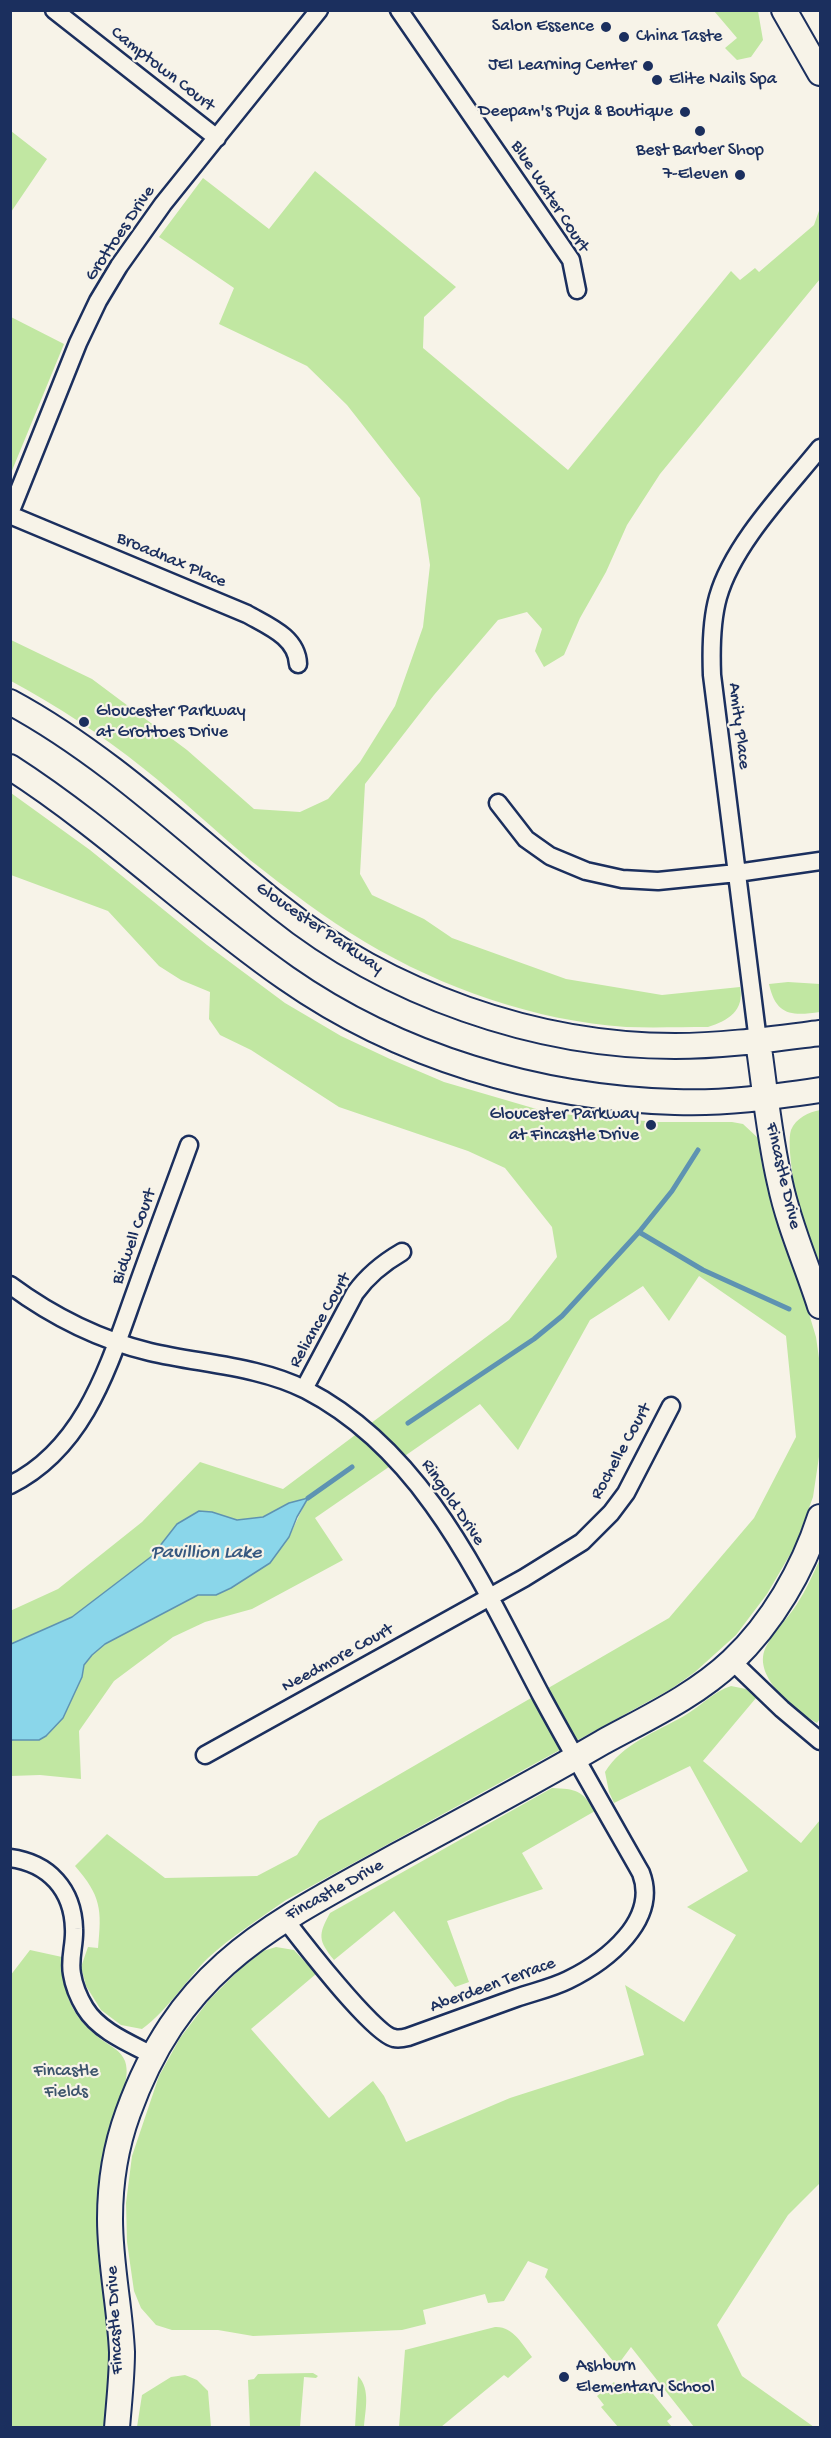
<!DOCTYPE html>
<style>
body{margin:0}
#map{position:relative;width:831px;height:2438px;overflow:hidden;background:#f7f3e8;font-family:"Gochi Hand",sans-serif}
canvas{display:block}
.frame{position:absolute;inset:0;border:12px solid #1b2f5e;pointer-events:none}
</style>
<div id="map">
<canvas width="831" height="2438"></canvas>
<div class="frame"></div>
</div>
<script>
const g = document.querySelector('canvas').getContext('2d');
g.lineJoin = 'round';
function fillPath(path, color) { g.fillStyle = color; g.fill(path, 'evenodd'); }
function stroke(path, color, width, dash) { g.strokeStyle = color; g.lineWidth = width; g.lineCap = dash ? 'butt' : 'round'; g.setLineDash(dash || []); g.stroke(path); }
function write(font, color, halo, rows, align = 'center') {
  g.font = font + ' "Gochi Hand",sans-serif'; g.lineWidth = 4.5; g.setLineDash([]); g.textBaseline = 'middle'; g.strokeStyle = halo; g.fillStyle = color; for (const [text, x, y, turn = 0] of rows) {
    g.save(); g.translate(x, y); g.rotate((+turn || 0) * Math.PI / 180); g.textAlign = isNaN(turn) ? turn : align; if (halo) g.strokeText(text, 0, 0); g.fillText(text, 0, 0); g.restore();
  }
}
fillPath(new Path2D(`
 M714,11H758L763,40L751,57L737,60L725,48L737,38Z
 M11,131L47,159L11,212Z
 M315,171L456,287L424,317L423,348L568,470L731,271L740,280L755,268L759,272L814,225L820,208V279L660,474L627,525L606,572L580,618L564,655L544,667L535,651L542,629L527,612L498,620L434,695L365,784L360,874L372,895L424,919L452,938L566,979L662,995L740,987C745,1010 728,1021 708,1027C681,1027 653,1028 626,1027C536,1021 442,988 365,942C325,918 287,889 250,860C214,830 180,797 143,768C102,735 57,706 11,681V640L92,679L187,750L254,809L300,812L328,799L360,762L395,706L423,627L430,565L420,498L347,405L307,366L219,324L234,288L159,237L203,178L269,229Z
 M11,317L64,344L11,473Z
 M11,793L90,850L207,945L285,1003L341,1036L390,1059L444,1082L550,1113L658,1122H732L743,1124L758,1138L762,1165L783,1243L801,1287L816,1337L820,1365V1450L813,1497L795,1546L767,1594L736,1635L695,1672L671,1689L286,1900C259,1919 232,1936 208,1958C185,1981 169,2009 142,2029L121,2025L101,2010L86,1986L81,1967L88,1947L98,1948C102,1909 101,1896 75,1866L107,1834L165,1878L257,1876L297,1855L319,1821L669,1618L754,1518L796,1437L786,1336L699,1276L669,1321L643,1286L590,1320L518,1450L480,1404L315,1518L343,1560L252,1609L205,1622L173,1637L114,1681L79,1731L81,1779L40,1775L11,1776V1740H39L46,1736L63,1717L82,1677L84,1665L92,1655L105,1644L198,1595H216L249,1576L289,1537L307,1499L289,1503L263,1517L236,1520L212,1512L177,1524L152,1556L72,1617L11,1644L10,1611L58,1589L142,1522L200,1462L283,1489L509,1320L557,1257L552,1227L505,1168L468,1151L339,1107L251,1050L220,1035L209,1019L210,992L181,980L159,966L108,911L11,875Z
 M788,982L820,984V1012C792,1016 776,1016 769,984Z
 M820,1110V1264C814,1248 806,1233 801,1216C796,1199 786,1145 791,1130C796,1118 809,1112 820,1110Z
 M820,1559V1719L817,1723C795,1710 749,1675 767,1645C775,1630 788,1618 797,1604C806,1590 813,1574 820,1559Z
 M731,1686L746,1689L756,1698L703,1761L801,1843L820,1820V2183L788,2215L717,2325L742,2376L814,2427H694L631,2347L617,2366L545,2277L548,2269L528,2261L504,2301L488,2303L485,2294L423,2310L426,2324L402,2330L253,2336L218,2330H172L156,2325L141,2308L134,2291L127,2242L126,2203L132,2156L159,2076L180,2038L209,2000L240,1969L263,1951L276,1947L294,1950L316,1974L251,2029L329,2118L373,2081L384,2096L406,2142L510,2098L644,2055L625,1985L684,2022L736,1935L687,1907L748,1871L690,1766L614,1803L609,1792L605,1772C622,1744 656,1732 684,1716C701,1706 713,1692 731,1686Z
 M552,1788C576,1789 582,1790 595,1811L522,1853L543,1889L447,1921L469,1982L455,1987L394,1911L334,1960C318,1940 318,1935 330,1913Z
 M30,1950L62,1957C64,1995 70,2016 102,2040C111,2046 121,2051 125,2061C132,2081 115,2108 110,2127C104,2147 101,2170 100,2191C95,2270 121,2349 107,2427H11L10,1976Z
 M495,2327C513,2326 522,2344 532,2357L508,2378L504,2375L441,2427H399L405,2350Z
 M313,2373L318,2376L316,2378L304,2377L300,2427H250L248,2380L254,2379L258,2374Z
 M185,2375L197,2380L208,2391L211,2427H137L142,2395L171,2377Z
 M358,2376C371,2389 365,2411 364,2427H355Z
 M614,2382L621,2392L634,2382L644,2393L649,2389L672,2417L667,2421L672,2427H618L601,2407L604,2405L597,2396Z`), '#c1e7a2');
const water = new Path2D(`
 M308,1498L297,1517L289,1537L270,1563L231,1588L216,1595H198L105,1644L92,1655L84,1665L82,1677L63,1718L46,1736L39,1740H11V1644L72,1617L152,1556L177,1524L199,1511L212,1512L237,1520L263,1517L289,1503Z`);
fillPath(water, '#8ad6ea');
stroke(water, '#5e93b2', 1.5);
stroke(new Path2D(`
 M639,1232L703,1270L789,1309
 M408,1423L534,1339L562,1316L639,1232L672,1191L698,1150
 M308,1498L352,1467`), '#5e93b2', 5);
const street = new Path2D(`
 M54,10L217,138
 M399,10L571,260L577,290
 M10,513L78,343L98,301L119,266L163,204L319,10
 M10,515L247,614C268,626 297,637 298,664
 M498,803L526,839L550,856L586,871L622,879L658,881L737,873L820,861
 M758,1041L712,675C711,649 711,622 718,597C733,544 786,490 820,448
 M10,1285C52,1316 100,1340 150,1352C201,1364 259,1366 306,1390C426,1452 482,1584 542,1697C574,1756 608,1815 641,1873C659,1920 607,1961 568,1980C552,1988 533,1992 516,1998C480,2011 444,2024 408,2037C404,2038 398,2039 394,2038C374,2035 300,1939 284,1918
 M304,1389L355,1293C368,1275 383,1263 402,1252
 M10,1485C87,1447 110,1361 137,1287C154,1239 172,1192 189,1145
 M732,1661L782,1709L820,1741
 M205,1755L524,1578L582,1542L611,1513L626,1493L671,1406
 M10,1858C49,1863 73,1890 74,1929C75,1944 69,1959 72,1974C74,1987 79,1998 85,2008C99,2031 129,2043 152,2055`);
const secondary = new Path2D(`
 M784,10L820,73
 M10,702C110,756 192,837 280,907C388,994 536,1046 675,1046C723,1046 772,1039 820,1033
 M10,767C108,830 191,912 286,978C399,1057 538,1098 675,1102C724,1104 773,1097 820,1090
 M758,1041C765,1089 769,1136 780,1183C789,1226 807,1265 820,1306
 M117,2428C119,2402 122,2377 122,2352C120,2307 110,2264 110,2219C110,2185 116,2146 128,2113C181,1966 270,1926 398,1855C467,1818 536,1781 603,1742C647,1718 695,1696 732,1661C772,1623 803,1570 820,1517`);
stroke(street, '#1b2f5e', 21);
stroke(secondary, '#1b2f5e', 28);
stroke(street, '#f7f3e8', 16);
stroke(secondary, '#f7f3e8', 24);
for (const [x, y, r, color] of [
 [606,27,6,"#1b2f5e"],
 [624,37,6,"#1b2f5e"],
 [648,66,6,"#1b2f5e"],
 [657,80,6,"#1b2f5e"],
 [685,112,6,"#1b2f5e"],
 [700,131,6,"#1b2f5e"],
 [740,175,6,"#1b2f5e"],
 [84,722,6,"#1b2f5e"],
 [651,1125,6,"#1b2f5e"],
 [564,2377,6,"#1b2f5e"]
]) { const dot = new Path2D(); dot.arc(x, y, r, 0, 2 * Math.PI); g.fillStyle = color; g.fill(dot); stroke(dot, '#f7f3e8', 2); }
write('18px', '#1b2f5e', '#f7f3e8', [
 ["Salon Essence",594,27],
 ["China Taste",636,37,"left"],
 ["JEI Learning Center",636,66],
 ["Elite Nails Spa",669,80,"left"],
 ["Deepam's Puja & Boutique",673,112],
 ["Best Barber Shop",700,151,"center"],
 ["7-Eleven",728,175],
 ["Gloucester Parkway",96,712,"left"],
 ["at Grottoes Drive",96,733,"left"],
 ["Gloucester Parkway",639,1115],
 ["at Fincastle Drive",639,1136],
 ["Ashburn",576,2367,"left"],
 ["Elementary School",576,2388,"left"]
], 'right');
write('18px', '#1b2f5e', '#f7f3e8', [
 ["Camptown Court",162,70,38],
 ["Blue Water Court",549,197,57],
 ["Grottoes Drive",121,234,-56],
 ["Broadnax Place",171,561,23],
 ["Amity Place",738,726,83],
 ["Gloucester Parkway",319,929,34],
 ["Fincastle Drive",782,1176,77],
 ["Bidwell Court",135,1237,-70],
 ["Reliance Court",321,1321,-60],
 ["Rochelle Court",622,1452,-61],
 ["Ringold Drive",452,1503,56],
 ["Needmore Court",338,1659,-29],
 ["Fincastle Drive",335,1891,-29],
 ["Aberdeen Terrace",493,1986,-20],
 ["Fincastle Drive",116,2320,-93]
]);
write('18px', '#3c546c', '#f7f3e8', [
 ["Fincastle",66,2072],
 ["Fields",66,2093]
]);
write('italic 20px', '#375981', '#f7f3e8', [
 ["Pavillion Lake",206,1554]
]);
</script>
